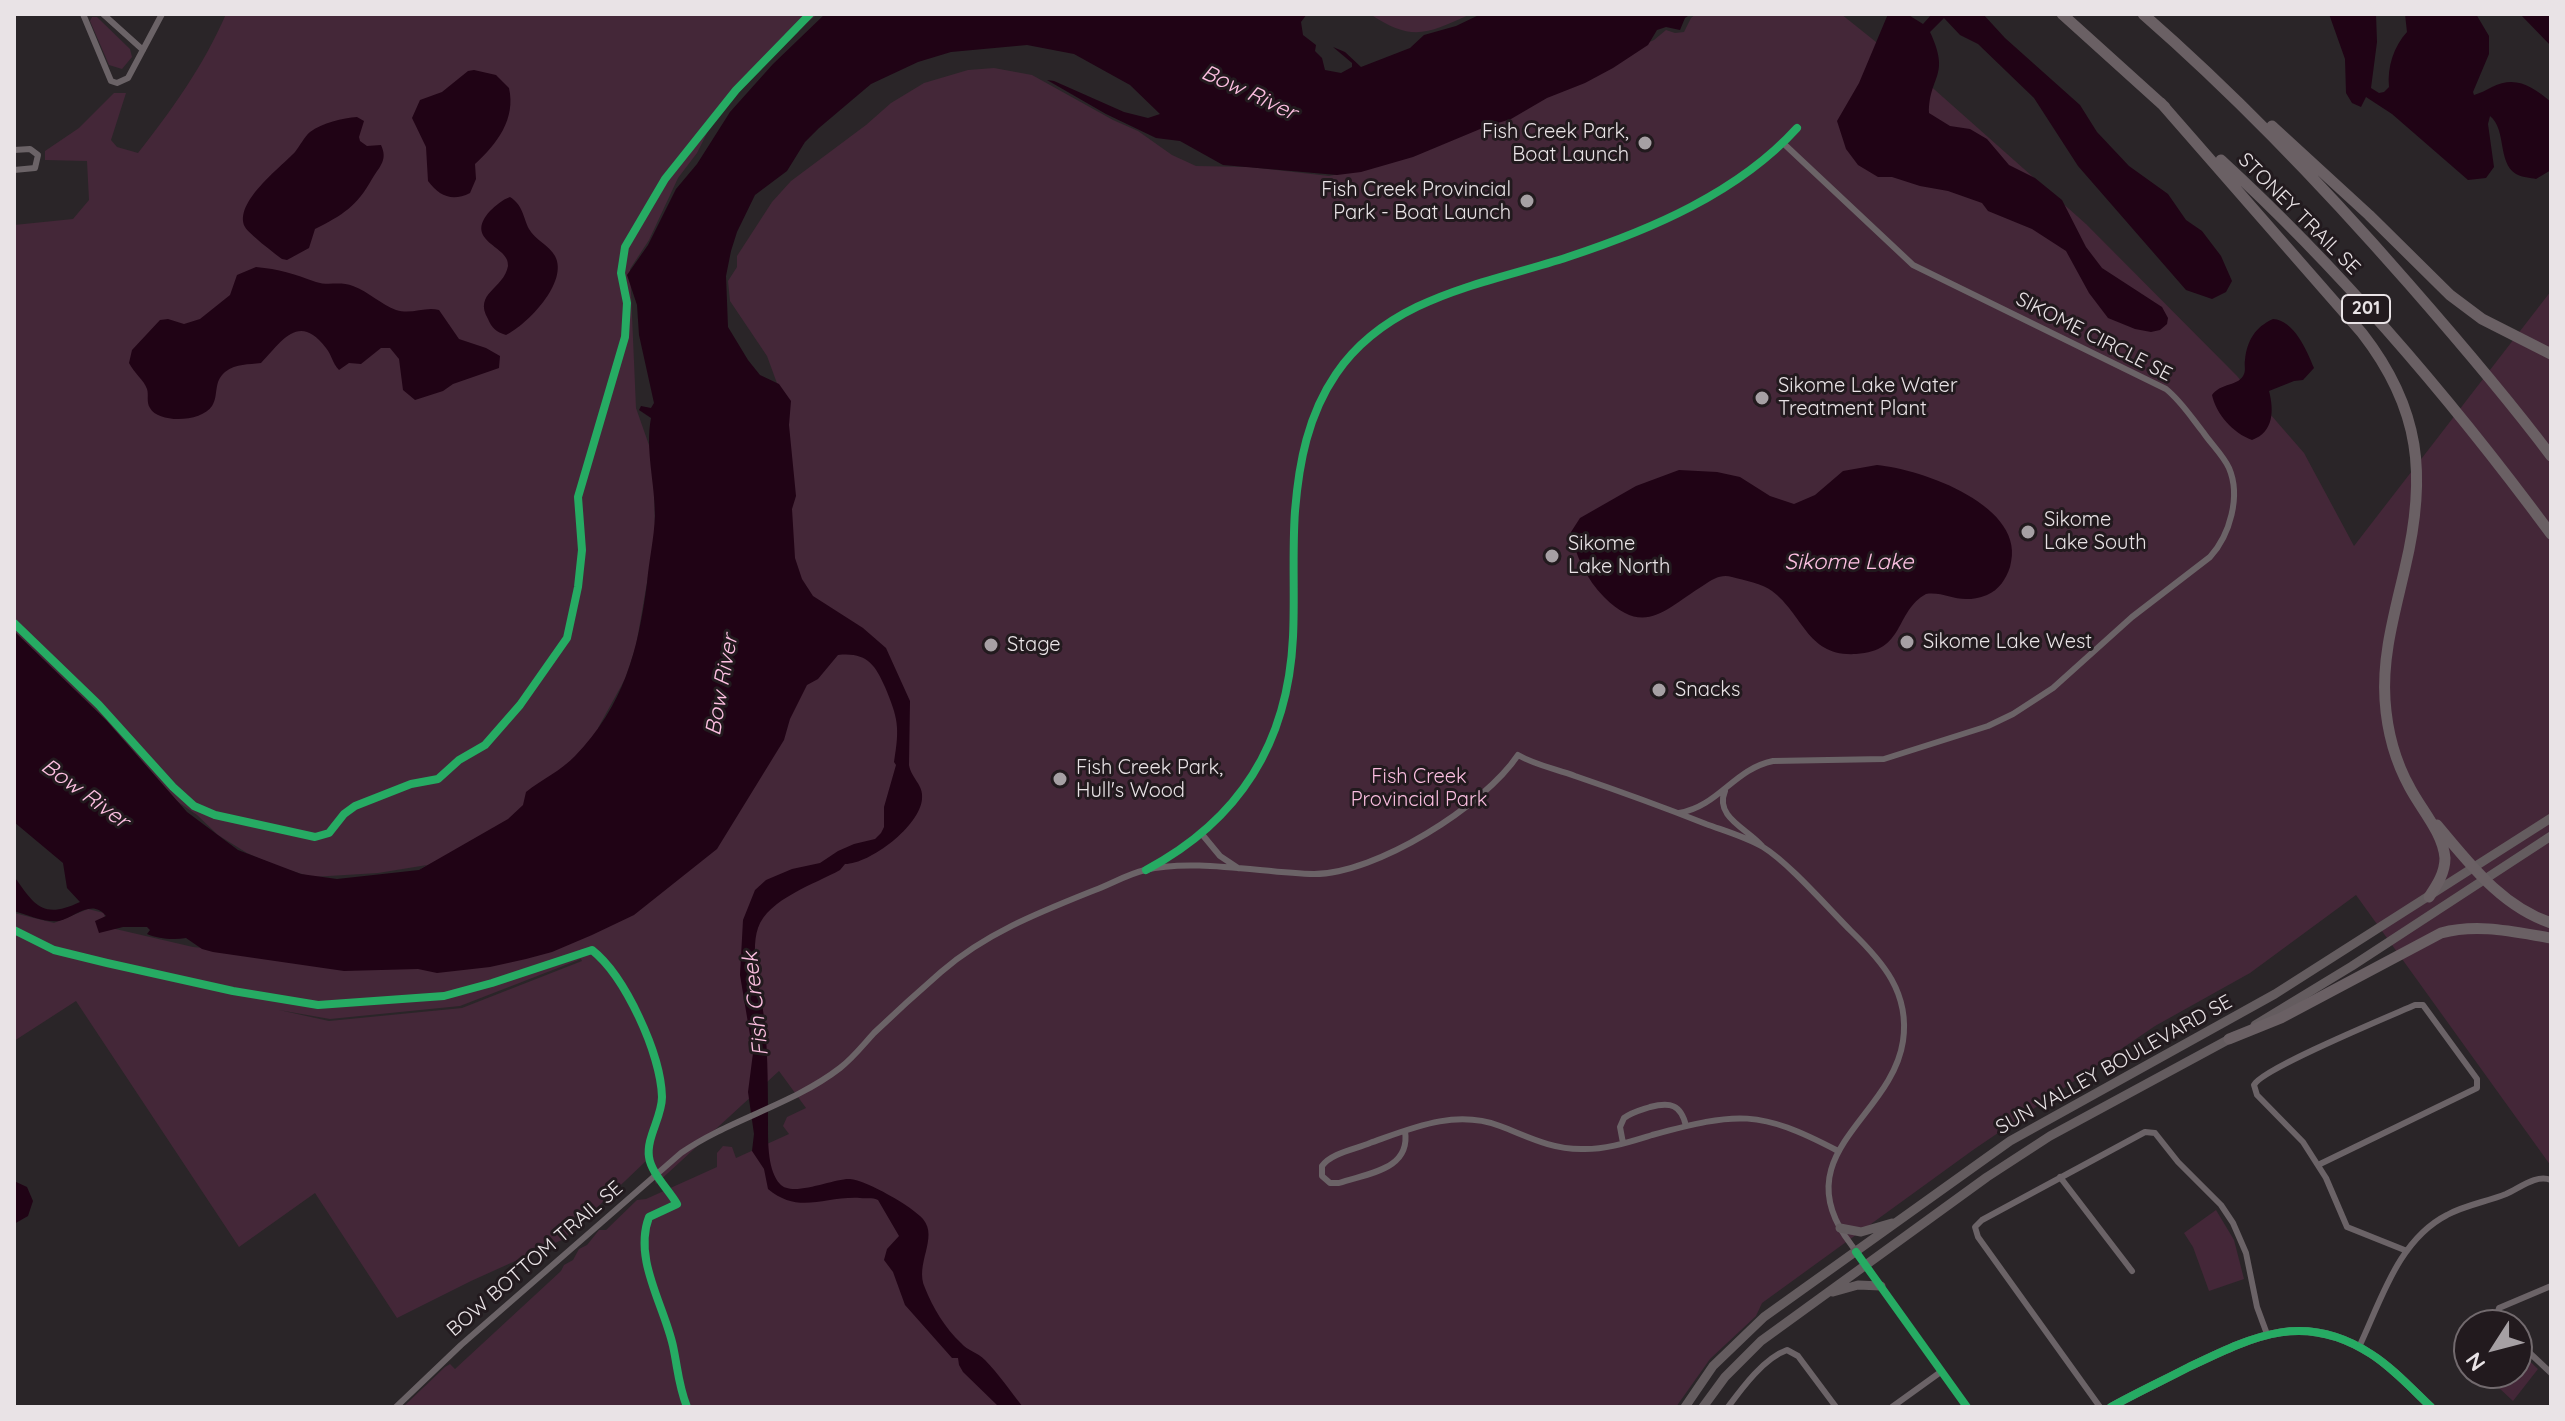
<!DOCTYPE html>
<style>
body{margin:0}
#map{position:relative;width:2565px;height:1421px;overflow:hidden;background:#2a2528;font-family:Quicksand,sans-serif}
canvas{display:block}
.frame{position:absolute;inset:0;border:16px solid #e9e3e6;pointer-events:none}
.north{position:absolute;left:2453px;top:1309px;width:80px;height:80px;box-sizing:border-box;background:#221a1e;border:2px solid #726a6e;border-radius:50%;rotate:234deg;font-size:22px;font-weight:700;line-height:32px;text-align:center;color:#e9e3e6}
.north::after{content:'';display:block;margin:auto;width:28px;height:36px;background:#a6a0a4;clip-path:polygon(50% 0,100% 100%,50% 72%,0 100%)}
</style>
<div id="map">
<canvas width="2565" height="1421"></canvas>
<div class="frame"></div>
<div class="north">N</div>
</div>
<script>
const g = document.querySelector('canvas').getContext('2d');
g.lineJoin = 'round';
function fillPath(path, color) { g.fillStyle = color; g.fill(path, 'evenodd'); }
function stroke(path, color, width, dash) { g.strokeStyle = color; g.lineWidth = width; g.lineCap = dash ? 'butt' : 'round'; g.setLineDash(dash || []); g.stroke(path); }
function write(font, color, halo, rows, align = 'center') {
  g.font = font + ' Quicksand,sans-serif'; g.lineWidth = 6; g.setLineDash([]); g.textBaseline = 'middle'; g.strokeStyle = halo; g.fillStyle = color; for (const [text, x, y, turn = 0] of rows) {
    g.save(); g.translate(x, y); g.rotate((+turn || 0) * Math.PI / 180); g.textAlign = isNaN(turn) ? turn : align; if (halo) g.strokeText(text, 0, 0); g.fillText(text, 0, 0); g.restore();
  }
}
fillPath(new Path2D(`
 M226,14H818L801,27L752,75L709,129L697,153L678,178L649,240L630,269L636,408L650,448L654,482L655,536L636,646L625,679L598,728L649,749L419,870L427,865L378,873L312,877L279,867L247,853L218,835L197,815L168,795L14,640V225L73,219L89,200L87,161L45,160V151L79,128L114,93H126L111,140L117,147L138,153C172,110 204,65 226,14Z
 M1370,14H1471C1428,33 1413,43 1370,14Z
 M1696,14H1841L1926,82L2086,224L2237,376L2304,453L2354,546L2551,291V1166L2356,895L2250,973L2155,1026L1973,1150L1762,1303L1756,1316L1710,1359L1676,1407H403L445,1367L450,1364L455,1369L561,1271L564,1265L573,1260L579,1249L587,1245L599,1230H606L637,1200L646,1199L717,1167V1153L723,1146L732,1147L736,1158L789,1134L783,1126L787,1117L806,1108L779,1071L656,1184L646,1161L564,1239L471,1281L397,1318L315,1193L239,1247L76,1001L14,1041V913L54,923L88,909L104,913L107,927L193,947L259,954L493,945L782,397L767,356L730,301L728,281L737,267V256L772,202L791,181L866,125L891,103L924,83L968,70L994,68L1032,75L1113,120L1138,131L1172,155L1196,166L1250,167L1329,176L1374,167L1654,40L1666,30L1675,33L1684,32L1691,18ZM581,959L582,961L462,1008L329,1021L279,1010L330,1019L460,1006Z
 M92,17H97L130,49L132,57L122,69L109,65L90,21Z
 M2216,1210L2234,1240L2244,1279L2209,1291L2193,1247L2184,1233Z
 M2517,1349L2538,1369L2513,1401L2483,1373H2517Z`), '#442738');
fillPath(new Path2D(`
 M825,14H1307L1301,22L1303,35L1316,45L1315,51L1322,58L1325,70L1341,73L1352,67V63L1333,47L1345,52L1361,67L1410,48L1424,35L1456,26L1481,14H1691L1685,18L1680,30L1666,27L1657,30L1648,45L1613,68L1585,83L1547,98L1511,119L1485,127L1413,157L1361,172L1337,175L1223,165L1180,141L1156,138L1106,114L1047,80L1054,81L1124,112L1148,118L1160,114L1130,85L1074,54L1027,45L951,52L918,62L871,84L819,128L805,142L787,171L755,195L737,232L731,251L726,276L728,327L748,360L760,375L779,384L791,401L789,425L796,496L792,509L795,558L802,579L813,596L863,628L886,648L910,701L909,765C911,778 924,785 922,799C920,826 870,864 845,864L840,870C815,884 768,899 758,928C749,954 762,997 765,1024C768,1059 768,1092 768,1127C768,1144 768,1171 780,1184C792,1198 834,1178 850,1179C866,1180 913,1207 923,1219C939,1238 914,1264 925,1288C933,1308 945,1328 961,1343C968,1351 977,1352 985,1360C998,1373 1011,1392 1023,1407H999L963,1372L959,1365L958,1358H952L905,1305L893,1272L884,1260L887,1249L899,1236L878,1200C871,1197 868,1199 860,1198C824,1196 799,1215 768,1189L764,1169L752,1151L754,1134L748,1092L753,1053L740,975L743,920L755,890L766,880L792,869L820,863L838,851L854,844L875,839L881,833L884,827V807L896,765L894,762C900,727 898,718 885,687C875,664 866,652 838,655L818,679L807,685L790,719L784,740L717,849L634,915L592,935L552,952L526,959L490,967L437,973L418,969L344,971L213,952L202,949L186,938C174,940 158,939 147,934L150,930L147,927H123L99,933L95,921L106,916C92,898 75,917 59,921C46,923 27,915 14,911V876C35,907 44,919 80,902L67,888L63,863L14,822V631L106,720L187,812L238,850L301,874L337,879L419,870L508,819L523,805L526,792C541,780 562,770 575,756C624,705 638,651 647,583C649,560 654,539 655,516C655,483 645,450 651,418L639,410L641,406L651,408L654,403L639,335L637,305L627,275L648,245L676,189L697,164L730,112L773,64Z
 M1888,14H1907L1923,24L1932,14H1983L2005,38L2080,105L2097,132L2129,166L2168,194L2186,220L2202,231L2221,256L2232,281L2226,292L2212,299L2186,290L2078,166L2034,98L1978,44L1960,35L1944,18L1930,32C1951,77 1929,75 1929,113L1950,126L1970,129L1987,139L2009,165L2035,178L2062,200L2086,247L2102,268L2162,307L2168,318L2167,324L2160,330L2151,332L2135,329L2108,318L2089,293L2066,251L2032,229L1988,211L1982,203L1948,191L1920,186L1892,177H1878L1858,165L1846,149L1837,121L1859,83Z
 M2329,14H2376L2377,42L2371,88L2379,93L2384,92L2389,87C2387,67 2394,46 2407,32L2405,14H2476L2489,36V54L2473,92L2474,95C2481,93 2486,90 2492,87C2516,75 2533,87 2551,102V170L2536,179C2531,178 2521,177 2516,174C2497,162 2507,130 2490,116L2488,124L2494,167L2486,178L2468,180L2392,114L2366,97L2361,107L2352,103L2346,93L2345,59Z
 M2520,14H2551V46Z
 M474,70L496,75L509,88C516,119 497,144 475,164L476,179L470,193C452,202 439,196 428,181L426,147L412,118L420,100L442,92L468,71Z
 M357,117L364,121L359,137L360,141L367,146L381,145C388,160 380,166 372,179C357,206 343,215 315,229L309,248L287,260L282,259C274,253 249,234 245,227C233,203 281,167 295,152C300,146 304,137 310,132C322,123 343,118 357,117Z
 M510,197C523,205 523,217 529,229C535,240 549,245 555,256C569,282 527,325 506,335C496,332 492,328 488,319C473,293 504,289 508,266C511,246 462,242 490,211C496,205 502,200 510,197Z
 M256,267C279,269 294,274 316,282C327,286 341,281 353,286C369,292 382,305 396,310C412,315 425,306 439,310L459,339L486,348L500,356L499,368L453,384L443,391L415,400L403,390L399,359L390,348H381L361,364L349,363L339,370C332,363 332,355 326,348C299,312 282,341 261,363C248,365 237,363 225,372C213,382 219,395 212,406C202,422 159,424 150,408C146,402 149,395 147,389C144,380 134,373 129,363L132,350L160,320L168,319L184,324L200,319L230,295L237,275Z
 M2273,319C2294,320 2307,351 2314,368L2303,380L2294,381L2269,391C2274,410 2274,432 2252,440C2233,433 2216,414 2212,395C2220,383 2240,386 2244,374C2246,370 2244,365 2245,360C2247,341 2255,327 2273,319Z
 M1877,465C1921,469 2029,506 2010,567C2006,579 1999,590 1987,595C1958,606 1947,591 1926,594C1894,612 1906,651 1856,654C1807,657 1804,615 1772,591C1763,584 1744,580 1732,577C1721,574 1713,579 1704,585C1665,609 1645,638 1604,597C1587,580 1575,555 1571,532L1580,518L1636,486L1679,470L1717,472L1740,477L1770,496L1794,504L1815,495L1843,471Z
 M14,1181L27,1187L33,1201L28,1216L14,1224Z`), '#200315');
stroke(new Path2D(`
 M83,14L111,81L117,83L128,78L162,14
 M103,14L143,50
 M14,150L30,149L38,155L35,168L14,170
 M1725,791C1714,817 1748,829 1762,846
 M1679,813C1719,806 1734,769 1773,761L1884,759L1988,726L2013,714L2053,688L2132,617L2210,557C2230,535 2241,496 2229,468C2223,455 2211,444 2203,432C2191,417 2181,401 2166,389L1913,265L1783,143
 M1201,833L1220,856L1238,868
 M1405,1131C1411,1170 1368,1173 1339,1183H1330L1322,1176V1166C1331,1153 1356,1149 1370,1143C1412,1128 1455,1109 1500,1126C1527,1136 1550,1149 1581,1149C1605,1150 1629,1142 1652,1135C1738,1112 1758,1109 1838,1151
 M1623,1143L1620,1127L1624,1118C1632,1112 1641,1110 1650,1107C1670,1102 1681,1104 1686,1126
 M2318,1165L2477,1088V1079L2423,1005H2415C2390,1016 2261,1069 2254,1085L2257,1095L2303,1142L2326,1178L2347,1227L2407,1251
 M2060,1177L2132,1271
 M2500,1325L2496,1318L2499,1308L2551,1286
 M2517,1341L2551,1373
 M2359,1347C2381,1301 2398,1240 2447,1215C2465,1205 2486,1202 2506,1194C2520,1188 2536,1174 2551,1180
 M396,1407L461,1345L681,1153C730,1119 792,1105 840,1068C853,1058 863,1045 874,1033C896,1012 918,992 941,972C986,933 1040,912 1095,890C1111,884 1128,874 1145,870C1192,858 1264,873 1314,874C1376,874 1484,806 1518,755C1535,765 1556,769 1575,776C1619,791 1663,807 1706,824C1725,831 1746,837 1763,847C1789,863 1828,908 1851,931C1883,962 1910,993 1903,1041C1892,1116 1789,1152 1845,1236L1967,1407
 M1728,1407C1742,1388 1764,1358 1787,1350L1798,1356L1836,1407
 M1892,1407L1942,1371
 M2100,1407L1978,1237L1975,1227L1982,1220L2145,1132L2155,1133L2178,1162L2221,1205L2233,1223L2246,1253L2257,1307L2267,1334`), '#6b6367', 6);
stroke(new Path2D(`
 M2111,1407C2136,1393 2162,1381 2187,1368C2252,1337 2303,1310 2371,1354C2393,1368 2412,1389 2431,1407`), '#6b6367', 8);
stroke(new Path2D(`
 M2255,1025L2352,966L2551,836
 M1840,1228L1861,1232L1892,1223
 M1833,1292L1858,1285L1881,1286
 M1685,1407L1713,1366L1764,1317L2010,1141L2275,994L2551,818
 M1703,1407L1725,1377L1761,1341L1987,1177L2050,1136L2235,1036`), '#645c5f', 9);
stroke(new Path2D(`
 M2062,14L2165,107
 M2143,14C2238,97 2325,188 2408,283C2457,339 2506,396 2551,456
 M2161,103L2362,333C2421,409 2427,476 2405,568C2395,612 2382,655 2385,700C2387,731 2395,761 2410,788C2421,809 2443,833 2445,858C2445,873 2437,885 2429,897
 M2272,126L2369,215L2450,295L2482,319L2551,354
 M2221,160C2343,272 2452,400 2551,534
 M2437,825C2470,864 2501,906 2551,923
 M2229,1039L2281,1018L2441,933C2478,923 2514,932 2551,938`), '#6a6064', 11);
stroke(new Path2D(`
 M14,623L99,705L173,787L194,806L215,815L315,837L329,833L344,814L355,806L411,784L438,779L459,760L485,745L520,705L567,638L578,587L582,550L578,497L625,337L627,303L621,273L625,247L665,179L736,90L810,14
 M1146,870C1240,820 1288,743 1293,637C1295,595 1292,553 1295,511C1299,462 1308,415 1336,374C1389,296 1486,284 1568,257C1650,230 1738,193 1797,128
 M14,930L54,950L107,963L233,991L318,1005L444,996L492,983L592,950C625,976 661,1054 662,1097C662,1117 646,1138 649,1157C651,1173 669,1190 677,1204L649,1217C633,1259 664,1305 673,1346C678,1369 678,1384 687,1407
 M1856,1252L1967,1407
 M2111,1407C2136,1393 2162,1381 2187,1368C2252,1337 2303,1310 2371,1354C2393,1368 2412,1389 2431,1407`), '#26ab63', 8);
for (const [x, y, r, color] of [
 [1645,143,8,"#a6a0a4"],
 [1527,201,8,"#a6a0a4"],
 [1762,398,8,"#a6a0a4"],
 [2028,532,8,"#a6a0a4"],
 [1552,556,8,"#a6a0a4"],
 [1907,642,8,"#a6a0a4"],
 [991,645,8,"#a6a0a4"],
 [1659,690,8,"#a6a0a4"],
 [1060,779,8,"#a6a0a4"]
]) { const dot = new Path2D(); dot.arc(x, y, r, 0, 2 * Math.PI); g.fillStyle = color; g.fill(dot); stroke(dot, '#221a1e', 3); }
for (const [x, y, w] of [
 [2366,309,48]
]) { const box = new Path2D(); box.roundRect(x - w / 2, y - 14, w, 28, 6); g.fillStyle = '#221a1e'; g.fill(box); stroke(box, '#e9e3e6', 2); }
write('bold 18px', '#e9e3e6', null, [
 ["201",2366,309]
]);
write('20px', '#e9e3e6', '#221a1e', [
 ["Fish Creek Park,",1629,132,"right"],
 ["Boat Launch",1629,155,"right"],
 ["Fish Creek Provincial",1511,190,"right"],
 ["Park - Boat Launch",1511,213,"right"],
 ["Sikome Lake Water",1778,386],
 ["Treatment Plant",1778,409],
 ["Sikome",2044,520],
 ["Lake South",2044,543],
 ["Sikome",1568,544],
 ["Lake North",1568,567],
 ["Sikome Lake West",1923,642],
 ["Stage",1007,645],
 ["Snacks",1675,690],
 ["Fish Creek Park,",1076,768],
 ["Hull's Wood",1076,791]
], 'left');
write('20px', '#e9e3e6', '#221a1e', [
 ["STONEY TRAIL SE",2299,214,45],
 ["SIKOME CIRCLE SE",2094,337,27],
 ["SUN VALLEY BOULEVARD SE",2114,1065,-29],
 ["BOW BOTTOM TRAIL SE",535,1259,-41]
]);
write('20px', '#fbbee0', '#221a1e', [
 ["Fish Creek",1419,777],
 ["Provincial Park",1419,800]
]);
write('italic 22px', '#fec0e2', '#221a1e', [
 ["Bow River",1249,93,25],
 ["Sikome Lake",1849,562],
 ["Bow River",722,685,-80],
 ["Bow River",85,794,36],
 ["Fish Creek",756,1004,-96]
]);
</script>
